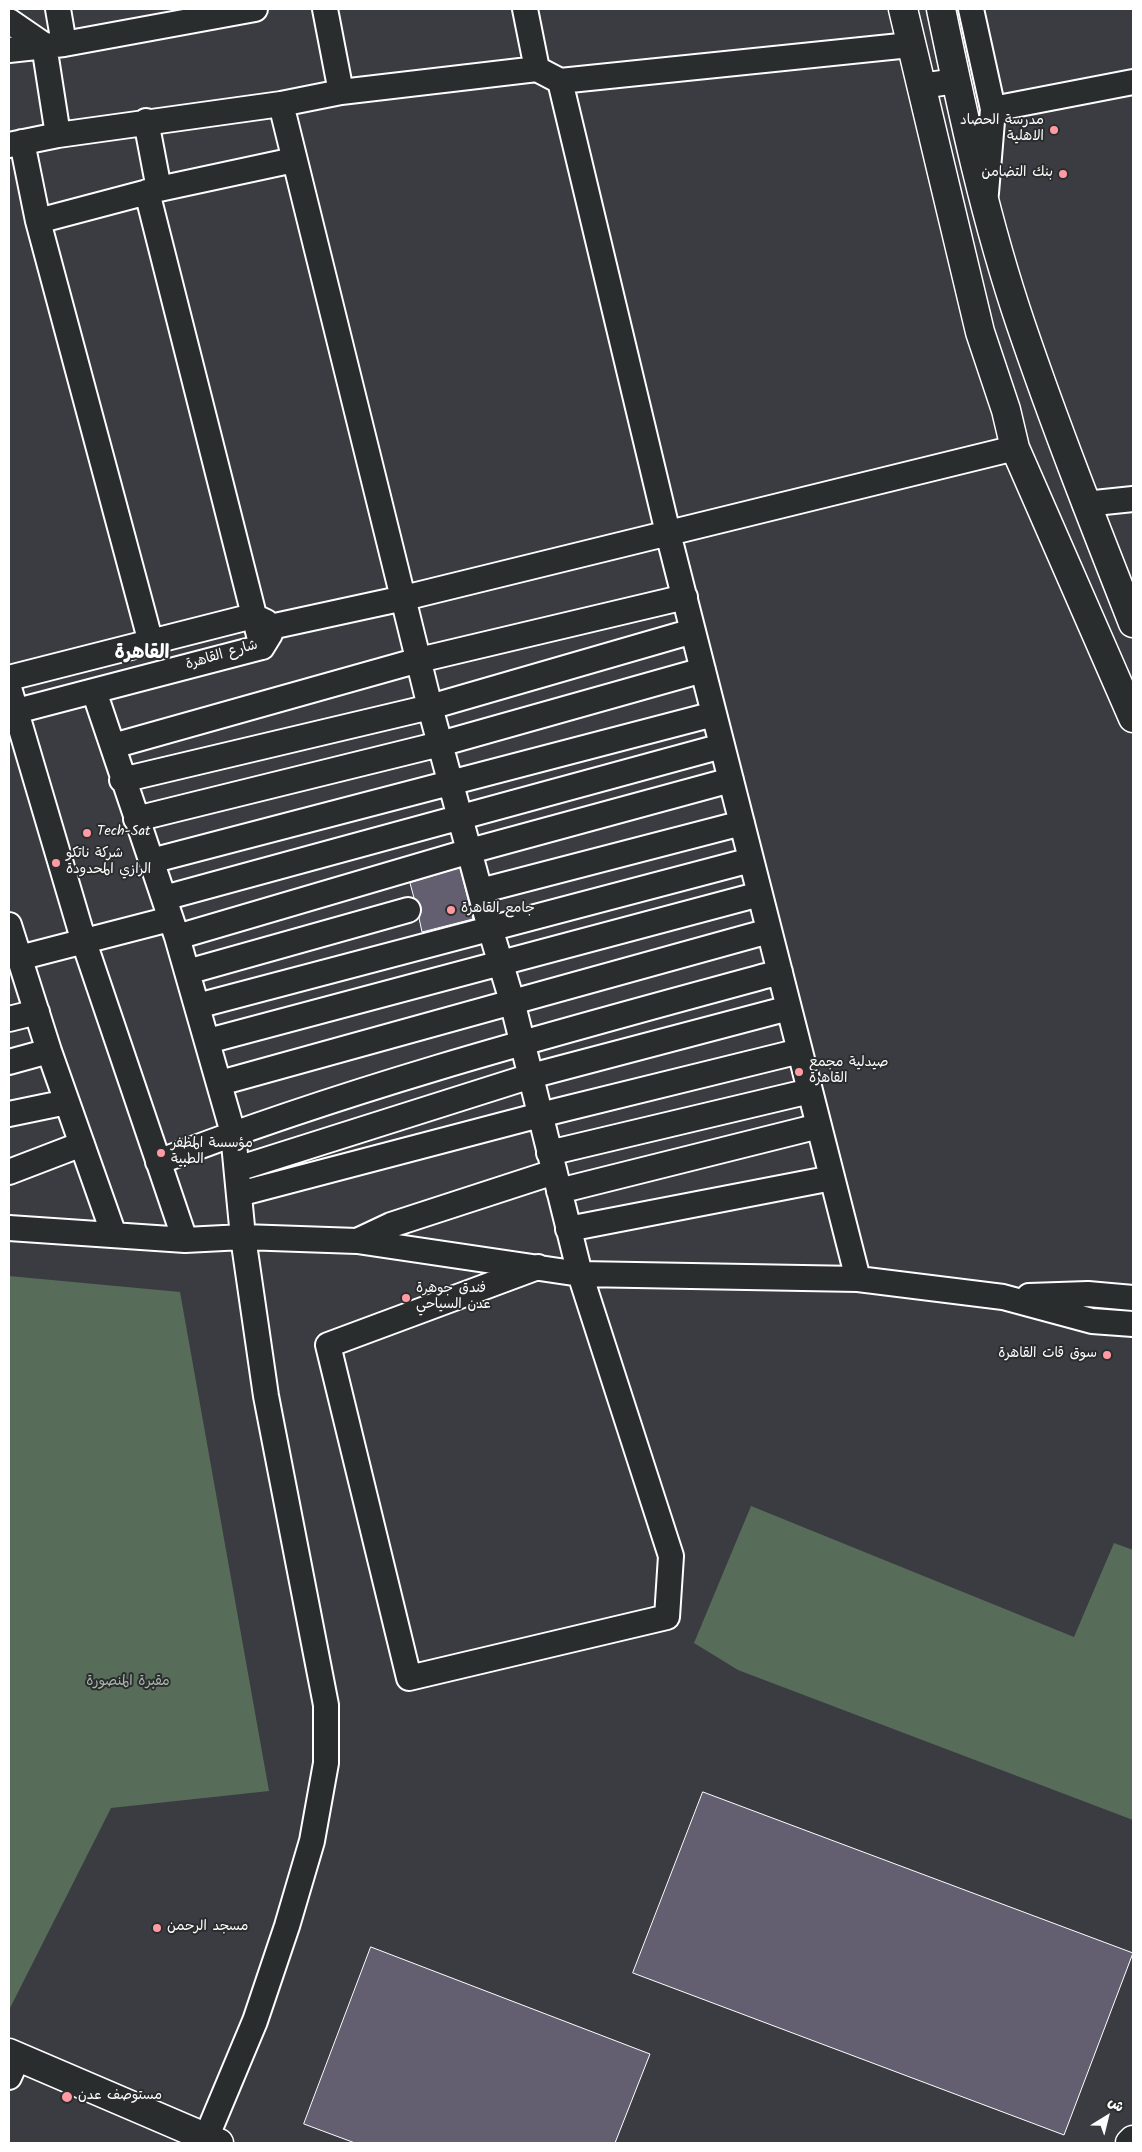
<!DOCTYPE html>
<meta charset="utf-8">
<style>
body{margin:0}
#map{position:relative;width:1142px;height:2152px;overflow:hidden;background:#3b3c42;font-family:Kalam,"Playpen Sans Arabic",sans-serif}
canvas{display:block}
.frame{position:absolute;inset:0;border:10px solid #fff;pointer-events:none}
.north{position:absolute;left:1082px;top:2092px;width:50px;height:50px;-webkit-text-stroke:4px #2a2d2e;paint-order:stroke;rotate:36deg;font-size:14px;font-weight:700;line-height:20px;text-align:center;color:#fff}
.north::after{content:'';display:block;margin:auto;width:18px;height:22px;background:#fff;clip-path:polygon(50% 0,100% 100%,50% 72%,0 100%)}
</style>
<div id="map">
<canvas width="1142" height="2152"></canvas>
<div class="frame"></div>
<div class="north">ش</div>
</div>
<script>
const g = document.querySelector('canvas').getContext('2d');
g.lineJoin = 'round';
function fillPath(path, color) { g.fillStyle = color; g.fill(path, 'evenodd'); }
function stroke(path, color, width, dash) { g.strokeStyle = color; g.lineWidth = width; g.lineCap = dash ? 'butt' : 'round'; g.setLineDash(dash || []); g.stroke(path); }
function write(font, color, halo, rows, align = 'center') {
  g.font = font + ' Kalam,"Playpen Sans Arabic",sans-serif'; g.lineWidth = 4; g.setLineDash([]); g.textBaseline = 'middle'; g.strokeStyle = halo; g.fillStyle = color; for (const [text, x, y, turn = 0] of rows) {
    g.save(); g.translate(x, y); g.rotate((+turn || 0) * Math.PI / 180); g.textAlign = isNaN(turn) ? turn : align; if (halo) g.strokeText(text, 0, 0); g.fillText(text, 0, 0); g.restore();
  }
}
fillPath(new Path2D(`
 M9,1276L180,1292L269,1791L111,1808L9,2010Z
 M751,1506L1074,1637L1114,1543L1133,1550V1820L738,1670L694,1643Z`), '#576d59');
const building = new Path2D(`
 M460,868L473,919L422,932L419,918L421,907L414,898L410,883Z
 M703,1792L1133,1953L1064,2135L633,1973Z
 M371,1947L650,2054L615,2143H355L304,2124Z`);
fillPath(building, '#635f71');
stroke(building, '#fff', 1);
const minor = new Path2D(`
 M58,9L64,44
 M325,9L341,92
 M525,9L537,69
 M971,9L993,109L986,193
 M9,21L44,45L58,135
 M9,50L64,44L255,9
 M560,81L668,533L858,1279
 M921,86L956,81
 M281,104L430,707L490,928L512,1001L580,1274L671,1556L667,1617L409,1678L328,1345L538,1267
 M993,109L1133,82
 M146,121L159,189
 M22,142L38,221L151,643
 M9,145L58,135L281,104L341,92L537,69L560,81L910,45
 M147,192L262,647
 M38,221L159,189L294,160
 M1085,504L1133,499
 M275,626L404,598L1015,448
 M9,678L253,616L266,622
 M9,688L84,942L185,1240
 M94,691L177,937L233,1133L243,1237L266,1396L326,1705V1763L312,1841L287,1926L255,2021L206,2138
 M9,713L262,647L270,634
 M113,746L419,660L685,597
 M122,780L430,707L693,631
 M136,819L440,744L703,670
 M151,861L714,714
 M480,891L742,823
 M164,898L722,746
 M9,925L49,1051L114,1235
 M177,937L470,851L731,780
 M19,958L170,919
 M187,972L408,910
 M197,1006L751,860
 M9,1019L37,1012
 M208,1041L760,894
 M9,1062L49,1051
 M220,1083L769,931
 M9,1114L67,1102
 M549,1153L810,1091
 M158,1162C360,1084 571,1029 780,972
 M237,1169L531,1076L789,1008
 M9,1172L82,1144
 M559,1191L819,1126
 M239,1194L540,1115L800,1051
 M9,1228L185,1240L243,1237L357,1241L580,1274L858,1279L1003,1297L1092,1321L1133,1324
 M568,1229L832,1178
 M357,1241L391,1225L554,1172
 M1029,1296L1088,1294L1133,1298
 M9,2077L18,2057`);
const major = new Path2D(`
 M9,2053L219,2143`);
const highway = new Path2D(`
 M903,9L980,332L1006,410L1015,448L1133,718
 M941,9C963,115 986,222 1021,325C1055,425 1094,524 1133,623
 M1130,2143L1133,2140`);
stroke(minor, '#fff', 28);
stroke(major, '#fff', 31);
stroke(highway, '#fff', 31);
stroke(minor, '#2a2d2e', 24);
stroke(major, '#2a2d2e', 28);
stroke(highway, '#2a2d2e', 28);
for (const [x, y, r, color] of [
 [1054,130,5,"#ff9aa2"],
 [1063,174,5,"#ff9aa2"],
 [87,833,5,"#ff9aa2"],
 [56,863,5,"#ff9aa2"],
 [451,910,5,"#ff9aa2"],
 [799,1072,5,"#ff9aa2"],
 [161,1153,5,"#ff9aa2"],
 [406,1298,5,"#ff9aa2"],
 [1107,1355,5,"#ff9aa2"],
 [157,1928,5,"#ff9aa2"],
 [67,2097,6,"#ff9aa2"]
]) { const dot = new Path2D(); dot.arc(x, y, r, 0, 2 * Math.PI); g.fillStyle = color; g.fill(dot); stroke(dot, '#2a2d2e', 2); }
write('14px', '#fff', '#2a2d2e', [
 ["مدرسة الحصاد",1044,122,"right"],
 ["الاهلية",1044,138,"right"],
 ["بنك التضامن",1053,174,"right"],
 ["Tech-Sat",97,833],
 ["شركة ناتكو",66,855],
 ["الرازي المحدودة",66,871],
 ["جامع القاهرة",461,910],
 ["صيدلية مجمع",809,1064],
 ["القاهرة",809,1080],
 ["مؤسسة المظفر",171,1145],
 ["الطبية",171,1161],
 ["فندق جوهرة",416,1290],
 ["عدن السياحي",416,1306],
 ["سوق قات القاهرة",1097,1355,"right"],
 ["مسجد الرحمن",167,1928],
 ["مستوصف عدن",78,2097]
], 'left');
write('14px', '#fff', '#2a2d2e', [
 ["شارع القاهرة",222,656,-16]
]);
write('14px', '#abb6ac', '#2a2d2e', [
 ["مقبرة المنصورة",128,1683]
]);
write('bold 19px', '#fff', '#2a2d2e', [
 ["القاهرة",142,655]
]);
</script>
